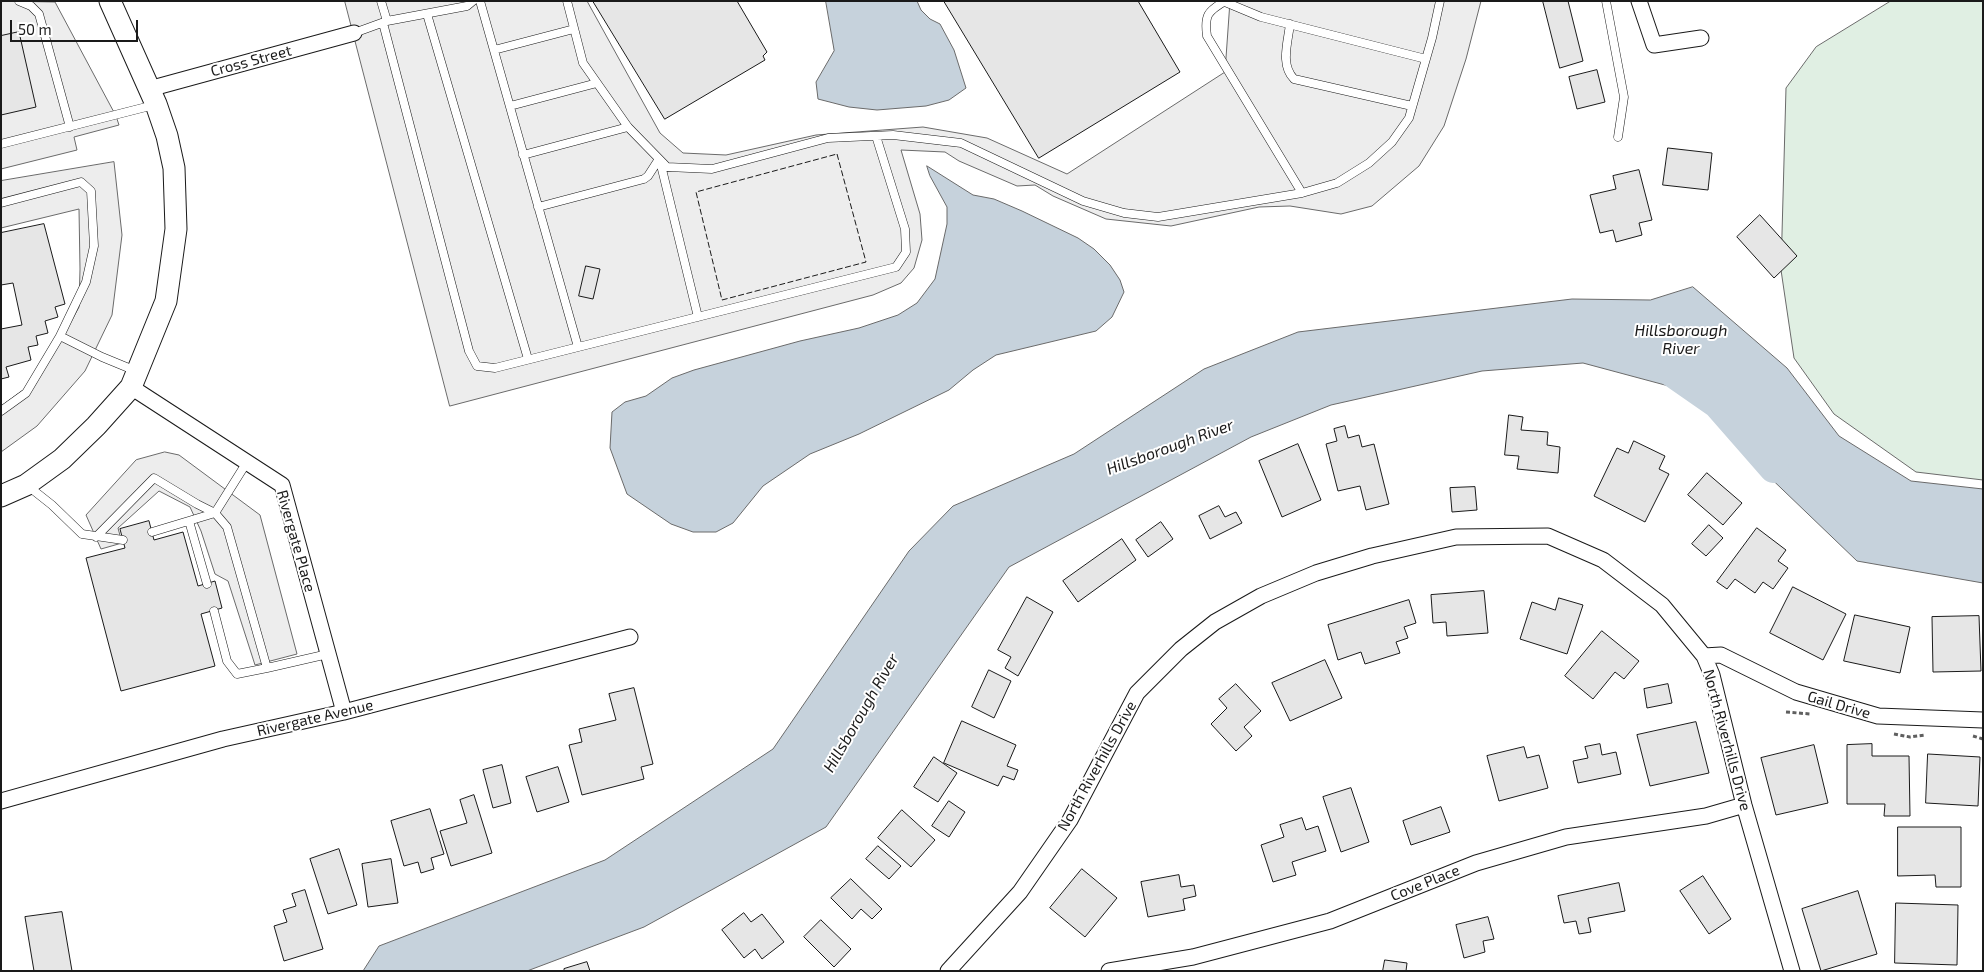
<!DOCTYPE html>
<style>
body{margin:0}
#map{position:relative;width:1984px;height:972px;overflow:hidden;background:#fff;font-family:"Exo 2",sans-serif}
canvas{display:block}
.frame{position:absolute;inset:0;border:2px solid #1a1a1a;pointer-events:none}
.scale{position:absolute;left:10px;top:20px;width:128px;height:22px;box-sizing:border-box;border:2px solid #1a1a1a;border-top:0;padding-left:6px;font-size:15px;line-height:18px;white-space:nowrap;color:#1a1a1a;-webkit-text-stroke:4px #fff;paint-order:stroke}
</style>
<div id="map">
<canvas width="1984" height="972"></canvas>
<div class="frame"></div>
<div class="scale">50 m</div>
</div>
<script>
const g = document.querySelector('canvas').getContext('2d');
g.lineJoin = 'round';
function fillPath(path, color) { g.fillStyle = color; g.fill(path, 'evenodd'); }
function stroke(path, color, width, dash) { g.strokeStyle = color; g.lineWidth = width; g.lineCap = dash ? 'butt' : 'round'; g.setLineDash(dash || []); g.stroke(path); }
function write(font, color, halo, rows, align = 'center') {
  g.font = font + ' "Exo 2",sans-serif'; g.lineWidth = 4; g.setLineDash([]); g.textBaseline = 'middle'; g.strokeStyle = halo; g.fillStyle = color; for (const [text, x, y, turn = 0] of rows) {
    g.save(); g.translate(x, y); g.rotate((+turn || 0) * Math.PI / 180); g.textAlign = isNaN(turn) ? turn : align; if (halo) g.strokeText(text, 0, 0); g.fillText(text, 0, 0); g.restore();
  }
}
const green = new Path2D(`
 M1891,1H1983V480L1916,472L1834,414L1794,358L1781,270L1786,88L1816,47Z`);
fillPath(green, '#e0efe3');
stroke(green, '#6a6a6a', 1);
const parking = new Path2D(`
 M1,1L55,2L116,116L119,125L74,137L77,150L1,169Z
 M345,1H587L660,133L683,153L726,155L816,135L923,127L987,138L1067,174L1225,72L1230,1H1481L1466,59L1444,126L1419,166L1372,206L1341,214L1290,206L1259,207L1171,226L1106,219L1053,196L1035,185L1017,186L959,161L945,152L901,150L920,214L922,240L914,268L901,283L873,295L450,406Z
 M114,162L122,235L112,315L85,371L37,426L1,452V406L29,386L61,340L79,307L80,269L79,209L1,228V181Z
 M165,452L179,455L260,515L297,654L255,665L228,581L215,574L201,531L190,507L159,491L118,528L122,543L101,549L86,515L136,460Z`);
fillPath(parking, '#ededed');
stroke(parking, '#6a6a6a', 1);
const water = new Path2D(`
 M826,1H917L921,10L930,19L940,24L954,50L966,88L949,100L926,106L877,110L849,107L818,99L816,82L834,51Z
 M927,166L973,195L994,199L1022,211L1078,238L1094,249L1110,265L1120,280L1124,292L1112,317L1096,331L996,355L973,370L949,390L859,434L810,454L763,486L733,523L716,532H693L671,524L627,494L610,448L612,412L625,402L646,396L672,378L694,370L800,341L859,328L898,315L917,303L935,279L947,224V207L930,176Z
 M1693,287L1787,368L1839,436L1911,481L1983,489V583L1857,561L1758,466L1732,403L1583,363L1482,371L1331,405L1251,437L1009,567L826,827L644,927L527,971H363L379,946L605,860L773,749L909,551L953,506L1074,454L1204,369L1298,332L1572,299L1650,300Z`);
fillPath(water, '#c6d2dc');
stroke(water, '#6a6a6a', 1);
stroke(new Path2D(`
 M1672,372L1718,404L1774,468`), '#c6d2dc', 30);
const building = new Path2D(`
 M593,1H737L767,52L763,56L765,60L665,119Z
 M944,1H1138L1180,72L1039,158Z
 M1543,1H1568L1583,61L1560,68Z
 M19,32L36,107L1,115V36Z
 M1597,70L1605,102L1577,109L1569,77Z
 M1668,148L1712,153L1708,190L1663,185Z
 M1639,170L1652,220L1639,223L1642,235L1616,242L1613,230L1600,233L1590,195L1616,189L1613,176Z
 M1760,215L1797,256L1774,278L1737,237Z
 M44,224L65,304L55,307L58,317L45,321L48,333L36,336L38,345L28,347L31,360L6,367L9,377L1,379V329L22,325L13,283L1,285V233Z
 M586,266L600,269L593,299L579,296Z
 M1509,415L1523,417L1521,430L1548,432L1547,445L1560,447L1558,473L1517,469L1519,456L1505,455Z
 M1345,426L1348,438L1359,435L1362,447L1374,444L1389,504L1366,510L1360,486L1338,491L1326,444L1337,441L1334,429Z
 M1634,441L1665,456L1659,469L1669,474L1645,522L1594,496L1617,448L1628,453Z
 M1298,444L1321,500L1282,517L1259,461Z
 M1707,473L1742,503L1723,525L1688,495Z
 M1475,487L1477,510L1452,512L1450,488Z
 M1219,506L1225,517L1236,512L1242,523L1210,539L1199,516Z
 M149,521L154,540L183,532L198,586L215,581L222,608L201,614L215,666L121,691L86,558L125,548L120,529Z
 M1161,522L1173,539L1148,557L1136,540Z
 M1709,525L1723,538L1706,556L1692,544Z
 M1757,528L1786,550L1778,561L1788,568L1773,589L1763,582L1755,593L1735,579L1727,589L1717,582Z
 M1122,539L1136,560L1078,602L1063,581Z
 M1793,587L1846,614L1823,660L1770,633Z
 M1484,591L1488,633L1447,636L1446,622L1433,623L1431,595Z
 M1027,597L1053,612L1018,676L1005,668L1011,657L998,650Z
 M1559,598L1583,605L1567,654L1520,639L1532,602L1555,610Z
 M1409,600L1416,623L1404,627L1408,638L1396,642L1400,653L1365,664L1361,652L1338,660L1328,625Z
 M1855,615L1910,627L1900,673L1844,661Z
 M1979,616L1981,671L1933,672L1932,617Z
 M1602,631L1639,661L1624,679L1615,672L1593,699L1565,676Z
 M1325,660L1342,698L1290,721L1272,683Z
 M989,670L1011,681L994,718L972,707Z
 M1236,684L1261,711L1244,727L1252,736L1236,751L1211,724L1227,708L1219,699Z
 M1668,684L1672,703L1647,708L1644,689Z
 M634,688L653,764L641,767L644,779L582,795L569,745L582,742L579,729L616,720L609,694Z
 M962,721L1016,745L1007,766L1018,770L1014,780L1003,776L998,786L944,763Z
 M1696,722L1709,773L1650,786L1637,735Z
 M1600,744L1602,755L1616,752L1621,774L1578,783L1573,761L1588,758L1585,747Z
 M1872,744V756H1909L1910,816H1884L1885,804H1847V745Z
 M1814,745L1828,803L1776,815L1761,758Z
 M1524,747L1527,758L1539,755L1548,788L1499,801L1487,756Z
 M1928,754L1980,757L1978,806L1926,803Z
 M934,757L957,773L938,802L914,787Z
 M502,765L511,803L493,808L483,770Z
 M558,767L569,802L537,812L526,777Z
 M1351,788L1369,842L1341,852L1323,797Z
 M474,795L492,853L451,866L440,831L467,823L460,800Z
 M949,801L965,812L949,837L932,826Z
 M1441,807L1450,832L1411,845L1403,821Z
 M430,809L444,854L431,858L434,869L421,873L418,862L404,866L391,821Z
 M902,810L935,840L911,867L878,838Z
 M1302,818L1306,830L1318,826L1326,851L1292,862L1296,875L1273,882L1261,845L1284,837L1280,825Z
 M1898,827H1961V887H1936L1935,875L1898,876Z
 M878,846L901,866L889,879L866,859Z
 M339,849L357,905L328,914L310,859Z
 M391,859L398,903L368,907L362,864Z
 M1082,869L1117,898L1085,937L1050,908Z
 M1179,875L1181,887L1194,885L1196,896L1183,899L1185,910L1148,917L1141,882Z
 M1703,876L1731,919L1709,934L1680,891Z
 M851,879L882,909L872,919L861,909L852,919L831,898Z
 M1619,883L1625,911L1588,918L1591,932L1579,934L1576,921L1564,923L1558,896Z
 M305,890L323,949L284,961L274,926L287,922L283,910L296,906L292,894Z
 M1858,891L1877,954L1821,971L1802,909Z
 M1896,903L1958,905L1957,965L1895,963Z
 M62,912L72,971H34L25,917Z
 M744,913L751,922L762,914L784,942L762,959L755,949L744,958L722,930Z
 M1488,917L1494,939L1483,941L1485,952L1464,958L1456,925Z
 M821,920L851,949L834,967L804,937Z
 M1385,960L1407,963L1406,971H1383Z
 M587,962L590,971H564V969Z`);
fillPath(building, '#e6e6e6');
stroke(building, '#1a1a1a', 1);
const lane = new Path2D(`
 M19,1L31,6L39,14L70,127
 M480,1L578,347
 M567,1L583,63L628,127L667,167L712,169L828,138L893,135L961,143L1083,201L1124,213L1158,217L1302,193
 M1225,1C1208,11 1204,15 1207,36L1302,193L1337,183L1369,163L1392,142L1409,118L1432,38L1440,1
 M1606,1L1624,97L1618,137
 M1225,2L1261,17L1426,59
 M427,14L528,359
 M387,21L467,6L473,1
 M383,23L469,351L477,366L495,368L896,267L906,252L905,229L876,136
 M1290,24C1288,42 1280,65 1294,79L1412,106
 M354,33L387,21L381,1
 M494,50L574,29
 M510,106L597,83
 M1,144L154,105
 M523,155L628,127
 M660,161L698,317
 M1,203L81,182L91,191L94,246L86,282L60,336
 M538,207L644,179L648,176L659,159
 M1,411L26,393L60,336L102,357L136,371
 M28,486L52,505L82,534L123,540
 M189,521L207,584
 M152,532L215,513L247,462
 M96,537L154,478L197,504L215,513L227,527L267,668L328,654
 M214,611L227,661L237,674L267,668`);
const street = new Path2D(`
 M1639,1L1654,45L1701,38
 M149,89L354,33
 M131,387L282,485L344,712
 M1704,656L1721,655L1796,692L1878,716L1983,720
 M1,801L223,739L344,712L630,637
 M948,971L1020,892L1070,820L1137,693L1181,649L1215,622L1261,596L1316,573L1372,556L1456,537L1548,536L1603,560L1662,605L1704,656L1712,675L1744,805L1792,971
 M1109,971L1193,957L1330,921L1476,863L1566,837L1706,816L1744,805`);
const secondary = new Path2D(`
 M1,496L26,485L62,459L96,426L131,387L166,301L176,229L174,168L167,136L156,104L110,1`);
stroke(lane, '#1a1a1a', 9);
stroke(street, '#1a1a1a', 17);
stroke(secondary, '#1a1a1a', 23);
stroke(new Path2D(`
 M1786,712L1810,714
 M1894,734L1910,737L1925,735
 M1973,736L1983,739`), '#5f5f5f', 3, [4, 2.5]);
stroke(lane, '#fff', 8);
stroke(street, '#fff', 15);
stroke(secondary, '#fff', 21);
stroke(new Path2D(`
 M837,154L866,262L722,300L696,192Z`), '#1a1a1a', 1, [6, 2.5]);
write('15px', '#1a1a1a', '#fff', [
 ["Cross Street",251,61,-15],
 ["Rivergate Place",296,541,74],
 ["Gail Drive",1839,705,16],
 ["Rivergate Avenue",315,718,-13],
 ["North Riverhills Drive",1727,740,75],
 ["North Riverhills Drive",1097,766,-61],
 ["Cove Place",1425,883,-22]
]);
write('italic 16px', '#1a1a1a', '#fff', [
 ["Hillsborough",1681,331],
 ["River",1681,349],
 ["Hillsborough River",1170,447,-20],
 ["Hillsborough River",861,713,-60]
]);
</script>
